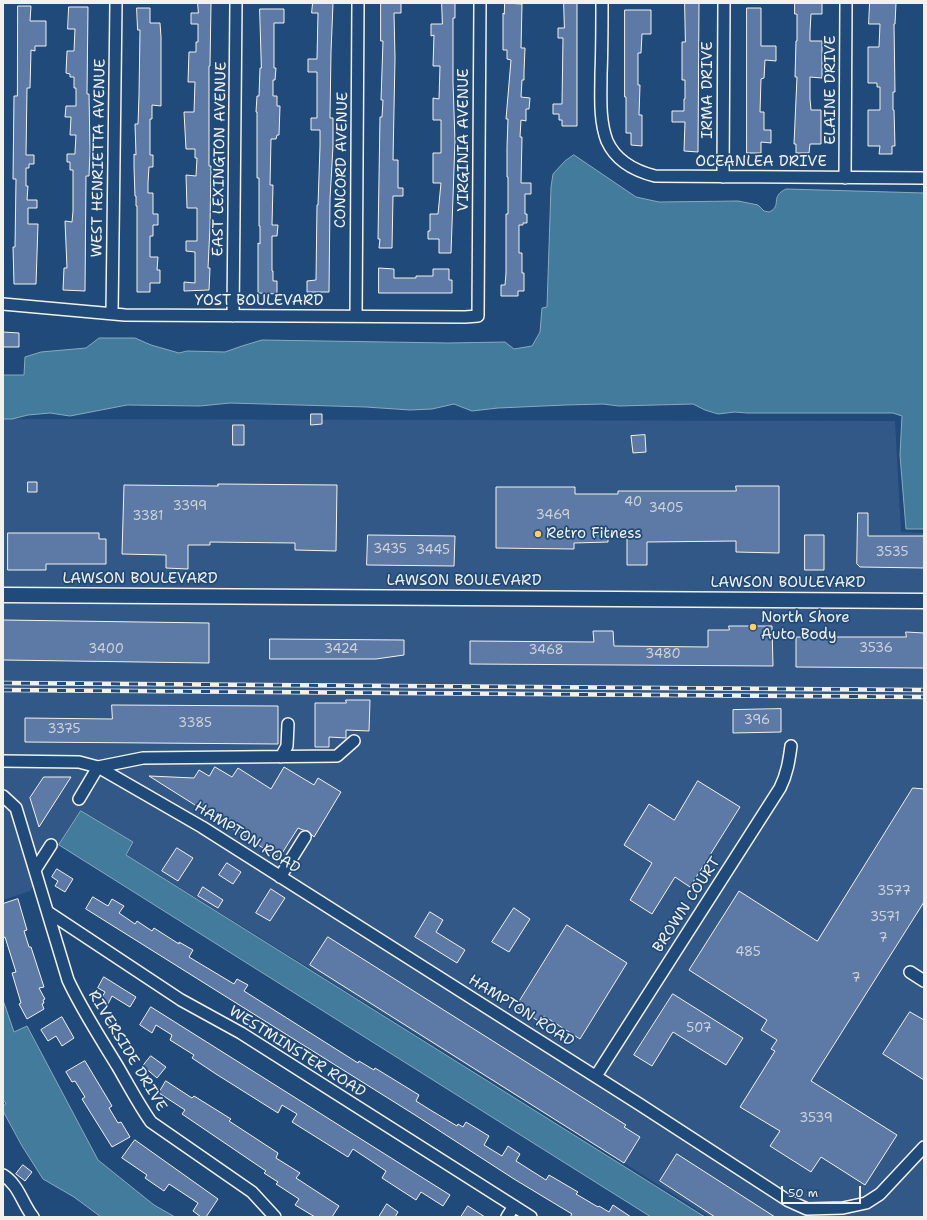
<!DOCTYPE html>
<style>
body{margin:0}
#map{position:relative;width:927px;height:1220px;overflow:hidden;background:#1f4a7a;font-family:"Shantell Sans",sans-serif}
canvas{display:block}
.frame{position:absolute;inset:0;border:4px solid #f4f1e8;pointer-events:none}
.scale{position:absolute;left:781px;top:1186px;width:80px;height:18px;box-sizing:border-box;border:2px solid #f4f1e8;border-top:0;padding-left:5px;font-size:12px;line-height:14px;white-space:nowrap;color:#f4f1e8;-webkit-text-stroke:3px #1f4a7a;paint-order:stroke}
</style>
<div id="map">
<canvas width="927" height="1220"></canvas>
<div class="frame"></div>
<div class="scale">50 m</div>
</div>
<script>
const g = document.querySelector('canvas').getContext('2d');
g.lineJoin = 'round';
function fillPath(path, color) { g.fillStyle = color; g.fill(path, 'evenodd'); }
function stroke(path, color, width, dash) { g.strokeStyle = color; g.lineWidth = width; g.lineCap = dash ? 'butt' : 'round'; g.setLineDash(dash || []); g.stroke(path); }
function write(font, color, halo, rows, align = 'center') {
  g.font = font + ' "Shantell Sans",sans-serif'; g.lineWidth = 3.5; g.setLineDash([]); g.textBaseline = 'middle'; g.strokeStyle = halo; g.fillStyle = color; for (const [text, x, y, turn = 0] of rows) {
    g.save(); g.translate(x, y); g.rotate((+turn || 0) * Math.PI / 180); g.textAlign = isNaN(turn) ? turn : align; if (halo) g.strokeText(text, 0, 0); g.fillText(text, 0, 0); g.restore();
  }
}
fillPath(new Path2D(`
 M3,419L895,421L901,532L924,533V1217H709L624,1163L127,855L134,842L82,811L30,891L3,900Z`), '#325887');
const water = new Path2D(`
 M574,155L636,197L659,202L738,201L758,205L764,211L769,212C783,206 769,197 786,189L924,193V529H906L900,455L902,416L893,413H747L735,412L718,414L705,410L693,404L619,406L603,404L566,405L498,408L472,411L454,404L432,409L410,410L366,407L230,403L200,406L127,405L70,416L50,413L28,415L12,419H3V375H24L25,357L41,352L86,348L99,338H135L151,345L179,353L187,351L225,352L242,346L262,340L448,343L505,342L514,349L532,346L540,332L542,308L547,307L551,187L553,174L565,161Z
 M81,811L133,842L126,855L705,1217H651L59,845Z
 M3,1000L14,1032L27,1026L98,1160L154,1205L175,1217H101L74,1197L43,1179L22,1146L3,1111V1107L6,1103L3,1100Z`);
fillPath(water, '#437b9d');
stroke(water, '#8aaabb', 1);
const building = new Path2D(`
 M198,3H211L210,66H209V166H211L210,227L208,268H210L209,290L184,291V282L195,283V252L186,251V241H197V208H187L186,175L196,176L197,158H195V149H186L184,112H194L195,82H188L189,52H196V42H198V24H191V13H198Z
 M313,3H333L331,52L330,118H333V146L330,199L329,292H307V281L316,280L317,205H318L320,146V130H311V118H317V72H308V59H317L318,13H312Z
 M381,3H401V13H394L395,58L393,160H398V188H403V196H393L392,248H379L380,239H378L380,117H382L383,100H381L383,41H381Z
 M442,3H455V18H453V83L455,141L451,253H439V239H428V231H430V214H438L441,183H433V153H441V120H433V98L439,99L440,66H433L434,35L431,36V24H442Z
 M505,3L522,4L521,48H525L524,72V80H522L521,97L530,98L529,109H526V121L521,120L520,137H522L521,183H531V194H525V214H527V223H523V225H519V253H522V273H524V291H518V296H501V285H505L506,273V214H508V177H507V147L508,119H506L511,60L507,59V50H503V13L504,14Z
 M564,3H577V126H562V120H559V114H553V104H562L563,38H558V28H564Z
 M685,3H699L698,152L684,151L685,122H672V111H684V99H685V80H682V42H685Z
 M795,3H822V14H811L810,32V41H822V78L810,77V99L811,110H821V144H810L809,153H796V144H794L797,77H795L796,41H797V14H795Z
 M870,3H896L895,24H894L895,92H893V110H894L895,146H892V154H879L880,146H868V110H880V87H877V83H868V47H879L880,24H869Z
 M18,6H31L30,21H46V46H35V51L31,50L30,88H27L26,155H34V164H29V168H26V186H28L27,200H37V208H28V224H38L36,284H14L13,247H15L16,179H13L14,96H17Z
 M69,7H88L87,94H89L90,152L89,176H86L85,291L63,290L64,268H67L65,221L72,222L73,211V170H70V162H67V154H75V152L76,135H70L71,117H65L66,106H76V88H74V77H70V74L66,73L67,51H74L75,29H68Z
 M137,8H150V23H160L161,37V106L152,105V119H150V155H153V167H149L148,183V193H153V214H158V225H153V236H150V257H158L157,270H160V283H150V292H137V206H136V196H135L134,167V154L136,155L135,124H138L139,95L140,30H138Z
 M747,8H761V46H776V61L765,60L764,78L761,79L760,112H764V130H771V143L761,142V153H747Z
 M260,9H284V23H274V68H276L275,80H273V96H277V106H280L279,135H277L276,139H271L270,185H273L272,225H278L277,236H272V271H273V281H277V294L258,293V243L260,244V226H259V178H257V112H256L257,96H259L260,68H261Z
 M625,10H651V34H642L641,53H638V85H640L639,115H642V146L631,145V133H626V97H625Z
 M379,268L394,269V278H416V276H433V269H449V280H452V293H379Z
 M3,332L19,333V347H3Z
 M311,414H322V424L311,425Z
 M233,425H244V445H233Z
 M645,435L646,452L633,453L631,436Z
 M28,482H37V492H28Z
 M218,484L337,485L336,551L295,550V543L210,542V545H188V569L166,568V555L122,554L124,485L218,486Z
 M736,486H779V553L736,552V541L647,542V565H627V531H608V542L574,543V549L496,548V487H575V494H618V491H736Z
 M858,513H868V536H924V568L860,567L857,564Z
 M8,533H99V539H106V564H46V570H8Z
 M368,535L455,536L454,566L367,565Z
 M805,535H824V570H805Z
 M3,620L209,623V663L3,660Z
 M729,626H772L773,666L470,664V641L594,642L593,631H613L614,646L708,647V630H729Z
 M906,632L924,633V668L796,667V637H906Z
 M270,639L404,640V655L376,659H270Z
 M346,700H370L369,731L346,730V738L329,737V747H315V703H346Z
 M112,705L278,706V744L25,742V718L112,719Z
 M781,709V732L733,733V710Z
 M215,767L232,777L238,768L271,789L284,767L314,785L318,778L341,792L314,837L308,831L303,830L298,828L279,858L149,776L194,778L199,770L209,776Z
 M44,777H71L39,827L30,798Z
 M698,781L740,807L690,887L675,877L652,914L630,900L652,863L624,845L649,804L674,820Z
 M913,788L924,789V902L811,1081L897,1135L865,1185L821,1157L811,1172L770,1146L780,1131L740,1107L775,1051L771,1049L777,1040L761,1030L767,1020L689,970L739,891L817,941Z
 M177,848L193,858L178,881L162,871Z
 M227,863L241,872L233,884L219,875Z
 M57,869L73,879L65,892L55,886L58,881L52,877Z
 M203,887L223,900L218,908L198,896Z
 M271,889L285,898L270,921L256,913Z
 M93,897L108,906L112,899L124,906L119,913L135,924L137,921L152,931L154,928L179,944V942L193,950L189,957L234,984L237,979L248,985L244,991L358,1063L359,1061L374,1070L375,1068L419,1095L416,1101L432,1111L457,1126L458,1124L463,1127L466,1122L489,1136L484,1145L502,1156L508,1146L520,1154L516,1161L546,1180L549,1175L578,1192L576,1194L598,1207L599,1206L609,1212L613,1205L631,1217H570L572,1214L514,1179L415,1115L86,909Z
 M18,899L27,930L24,931L29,947H31L44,987L39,988L45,999L43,1000L44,1003L42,1004L44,1009L27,1019L19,1004L21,1003L12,973L16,972L5,937L3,938V904Z
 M514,908L530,919L509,952L492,942Z
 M430,912L443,920L436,932L465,950L457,963L415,937Z
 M567,925L627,963L580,1039L544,1016L540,1022L516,1007Z
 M328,937L626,1125L624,1127L640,1137L624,1163L310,965Z
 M104,977L136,997L130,1007L112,996L108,1004L101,999L105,992L98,988Z
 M673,994L743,1038L726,1065L673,1032L652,1066L634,1055Z
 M151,1007L450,1195L443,1206L421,1192L416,1200L382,1178L386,1171L353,1149L348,1157L292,1122L297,1114L282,1105L278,1113L216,1074L192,1058L194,1055L170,1040L172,1035L156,1025L152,1033L140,1025Z
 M910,1012L924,1020V1080L883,1054Z
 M62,1017L74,1038L62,1046L56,1036L48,1041L41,1030Z
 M151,1056L166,1067L157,1078L143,1066Z
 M85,1061L112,1106L109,1108L118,1123L121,1122L130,1137L112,1147L82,1099L85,1097L75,1081L72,1082L66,1072Z
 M166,1081L192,1098L194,1096L231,1119L229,1121L278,1153L276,1158L300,1173L296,1178L339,1206L332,1217H315L295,1205L299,1199L276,1184L278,1182L264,1173L266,1171L182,1114L185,1110L159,1093Z
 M135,1140L218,1199L206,1217H201L193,1211L198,1203L169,1184L164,1191L145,1178L147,1175L122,1158Z
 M677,1154L775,1217H715L660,1181Z
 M23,1165L32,1172L25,1181L16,1174Z
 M387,1204L398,1212L395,1217H379Z
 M468,1206L485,1217H461Z`);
fillPath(building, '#5d79a6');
stroke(building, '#f4f1e8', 1);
const minor = new Path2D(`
 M602,3C602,27 602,50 601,74C601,96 599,120 607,141C616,161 635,171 655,176L924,178
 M723,177L724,3
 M845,178L846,3
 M3,304L125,315L465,317L478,316L480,3
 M112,313L116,3
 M233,316L236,3
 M356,316L358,3
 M281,757L287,746L288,724
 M3,761L79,762L98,767L143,758L337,756L354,741
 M3,796L16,808L68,980C82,1010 101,1039 118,1067C129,1086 139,1105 151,1122L252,1192L275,1217
 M79,799L98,767L202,827L639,1104L787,1200L807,1209L843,1208L866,1203L880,1194L924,1147
 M35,870L51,845
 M280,877L305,837
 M48,912L181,1000L241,1033L531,1217
 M910,972L924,981
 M596,1076L780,788C787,774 789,761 791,746
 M3,1175C19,1185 22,1203 33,1217
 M507,1217L514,1206`);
const major = new Path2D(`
 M3,595L924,601`);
stroke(minor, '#f4f1e8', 14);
stroke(major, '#f4f1e8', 17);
stroke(minor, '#1f4a7a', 11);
stroke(major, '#1f4a7a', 14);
const rail = new Path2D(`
 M3,683L924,690
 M3,690L924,697`);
stroke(rail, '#f4f1e8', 4.5);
stroke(rail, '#1f4a7a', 3, [9]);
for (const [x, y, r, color] of [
 [538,534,4,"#ffd166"],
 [753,627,4,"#ffd166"]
]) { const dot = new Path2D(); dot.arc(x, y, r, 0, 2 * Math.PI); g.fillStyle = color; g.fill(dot); stroke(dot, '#1f4a7a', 1.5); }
write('13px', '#ced3d8', null, [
 ["40",633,503],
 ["3399",190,507],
 ["3405",666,509],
 ["3469",553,516],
 ["3381",148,517],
 ["3435",390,550],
 ["3445",433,551],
 ["3535",892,553],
 ["3536",876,649],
 ["3400",106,650],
 ["3424",341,650],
 ["3468",546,651],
 ["3480",663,655],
 ["396",757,721],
 ["3385",195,724],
 ["3375",64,730],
 ["3577",894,892],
 ["3571",885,918],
 ["7",883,939],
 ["485",748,953],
 ["7",856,979],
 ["507",699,1029],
 ["3539",816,1119]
]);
write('15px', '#f4f1e8', '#1f4a7a', [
 ["IRMA DRIVE",708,90,-90],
 ["ELAINE DRIVE",831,90,-90],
 ["VIRGINIA AVENUE",464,140,-90],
 ["WEST HENRIETTA AVENUE",99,158,-89],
 ["EAST LEXINGTON AVENUE",220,159,-89],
 ["CONCORD AVENUE",342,160,-89],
 ["OCEANLEA DRIVE",761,162],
 ["YOST BOULEVARD",259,301],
 ["LAWSON BOULEVARD",140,579],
 ["LAWSON BOULEVARD",464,581],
 ["LAWSON BOULEVARD",788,583],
 ["HAMPTON ROAD",247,838,32],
 ["BROWN COURT",687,905,-57],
 ["HAMPTON ROAD",521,1011,32],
 ["RIVERSIDE DRIVE",127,1051,59],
 ["WESTMINSTER ROAD",297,1052,32]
]);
write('15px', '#f4f1e8', '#1f4a7a', [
 ["Retro Fitness",546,534],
 ["North Shore",761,618],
 ["Auto Body",761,635]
], 'left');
</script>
